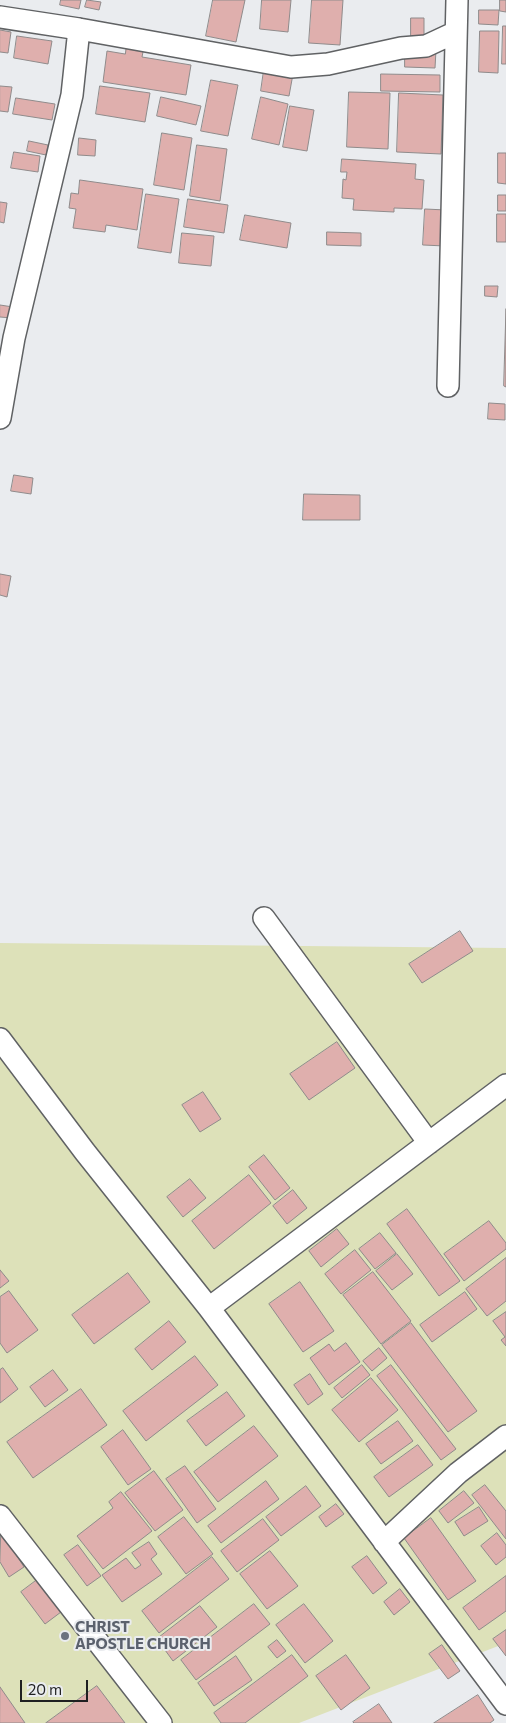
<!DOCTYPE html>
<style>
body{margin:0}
#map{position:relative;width:506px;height:1723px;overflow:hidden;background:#eaecef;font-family:Commissioner,sans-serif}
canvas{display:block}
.scale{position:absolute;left:20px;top:1680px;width:68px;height:22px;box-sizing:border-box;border:2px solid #1f2021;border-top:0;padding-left:6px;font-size:15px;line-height:18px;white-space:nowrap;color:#1f2021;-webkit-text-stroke:4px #eaecef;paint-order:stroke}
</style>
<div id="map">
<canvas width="506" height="1723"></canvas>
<div class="scale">20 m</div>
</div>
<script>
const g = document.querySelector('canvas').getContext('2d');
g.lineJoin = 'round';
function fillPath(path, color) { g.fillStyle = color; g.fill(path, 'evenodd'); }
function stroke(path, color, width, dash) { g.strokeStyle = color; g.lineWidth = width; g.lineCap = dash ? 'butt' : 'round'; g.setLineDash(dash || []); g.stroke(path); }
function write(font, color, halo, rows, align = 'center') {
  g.font = font + ' Commissioner,sans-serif'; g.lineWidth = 4; g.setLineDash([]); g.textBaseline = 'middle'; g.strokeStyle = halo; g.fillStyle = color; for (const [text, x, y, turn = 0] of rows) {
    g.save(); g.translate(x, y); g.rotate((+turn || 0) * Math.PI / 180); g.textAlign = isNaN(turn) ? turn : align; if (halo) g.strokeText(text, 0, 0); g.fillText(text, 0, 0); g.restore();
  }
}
fillPath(new Path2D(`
 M0,943L506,948V1643L299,1723H0Z`), '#dde1b9');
const building = new Path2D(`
 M61,0H81L79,9L60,5Z
 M87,0L101,2L99,10L85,7Z
 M213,0H245L236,42L206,36Z
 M262,0H291L288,32L260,29Z
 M312,0H343L340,45L309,43Z
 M500,0H506V12L500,11Z
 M479,10H499L498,25L479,24Z
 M411,18H424V36L411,37Z
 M503,26H506V64H502Z
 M0,30L11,32L8,53L0,52Z
 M480,31H499L498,73L479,72Z
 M17,36L52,41L48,64L14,58Z
 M127,44L144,47L142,57L191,65L186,95L103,82L107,51L125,54Z
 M405,50H436L435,68L405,67Z
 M264,70L293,74L289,96L261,91Z
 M381,74L440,75V92L381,91Z
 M211,80L238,85L228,136L201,131Z
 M0,86L12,87L8,112L0,111Z
 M100,86L150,93L145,122L96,114Z
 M349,92L390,93L388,149L347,147Z
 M399,93L443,95L441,154L397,152Z
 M161,97L201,106L196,125L157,116Z
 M261,97L288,104L279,145L252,139Z
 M16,98L55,104L52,120L13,114Z
 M290,106L314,110L307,151L283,147Z
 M162,133L192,138L184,190L154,185Z
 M79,138L96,140L95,156L78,155Z
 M29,141L48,145L46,155L27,151Z
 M197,145L227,149L220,201L190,196Z
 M14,152L40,156L38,172L11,168Z
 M498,153H506V184L498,183Z
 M342,159L416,164L415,179L424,180L422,209L394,208V212L353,210L354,199L342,198L343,179L346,180L347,172H341Z
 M80,180L143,189L137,230L106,225L105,232L73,228L76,209L69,208L71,193L78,194Z
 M146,194L179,199L171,253L138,248Z
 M498,195H506V211H498Z
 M188,199L228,205L224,233L184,227Z
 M0,202L7,203L4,223L0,222Z
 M425,209L446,210L445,246L423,245Z
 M497,214H506V242H497Z
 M245,215L291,223L287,248L240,240Z
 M327,232L361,233V246L327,245Z
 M182,233L214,236L211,266L179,263Z
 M485,286H498L497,297L485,296Z
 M0,305L13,307L12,318L0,317Z
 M506,309V387L504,386Z
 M489,403L505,404V420L488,419Z
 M14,475L33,478L31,494L11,491Z
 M304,494L360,495V520H303Z
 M0,574L11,576L7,597L0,595Z
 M460,931L473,951L422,983L409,964Z
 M337,1042L355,1068L309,1100L290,1074Z
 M203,1092L221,1119L200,1132L182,1105Z
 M264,1155L290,1188L275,1200L249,1167Z
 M249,1175L271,1203L214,1249L192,1221Z
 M190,1179L206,1198L183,1217L167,1197Z
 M293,1190L307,1208L287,1224L273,1206Z
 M407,1209L460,1281L439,1296L387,1224Z
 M489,1221L506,1243V1249L464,1281L444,1254Z
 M337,1229L349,1244L321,1267L309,1251Z
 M380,1233L396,1253L375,1269L359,1249Z
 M355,1250L371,1270L341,1294L325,1274Z
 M397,1254L413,1274L392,1290L376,1271Z
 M506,1258V1301L487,1316L466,1289Z
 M0,1270L9,1281L0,1288Z
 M373,1272L411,1321L381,1344L343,1295Z
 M128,1273L150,1302L94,1344L72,1315Z
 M300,1282L334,1331L303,1352L269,1304Z
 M9,1291L38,1330L7,1353L0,1343V1297Z
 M465,1292L477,1309L432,1342L420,1325Z
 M506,1312V1346L501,1340L505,1337L493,1321Z
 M169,1321L186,1342L152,1370L135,1349Z
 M411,1323L477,1411L448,1432L382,1345Z
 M346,1343L360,1362L329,1385L310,1358L329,1344L334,1351Z
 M379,1348L387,1358L372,1371L363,1361Z
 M195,1356L218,1385L146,1441L123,1411Z
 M362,1365L370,1375L342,1398L334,1388Z
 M391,1365L456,1449L441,1460L377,1376Z
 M3,1368L18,1389L0,1403V1370Z
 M53,1370L68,1390L45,1407L30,1387Z
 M310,1374L323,1394L308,1405L294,1385Z
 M371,1378L398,1410L359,1442L332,1410Z
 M81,1389L107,1425L33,1478L7,1442Z
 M227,1392L245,1416L206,1446L187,1421Z
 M398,1421L413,1441L381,1464L366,1444Z
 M254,1426L278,1456L218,1502L194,1472Z
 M123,1430L151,1469L128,1485L101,1447Z
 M418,1445L433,1465L389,1497L374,1477Z
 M185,1466L216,1509L197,1523L166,1479Z
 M154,1471L183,1510L155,1531L125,1493Z
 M266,1481L279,1499L221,1543L208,1526Z
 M485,1485L506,1511V1539L472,1495Z
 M306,1486L321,1506L281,1536L266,1517Z
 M464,1491L474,1503L448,1523L439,1511Z
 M121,1492L152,1531L103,1569L77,1536L113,1508L109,1502Z
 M336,1504L344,1514L326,1527L319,1517Z
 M479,1507L488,1521L464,1536L455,1522Z
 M184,1517L213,1554L186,1574L158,1537Z
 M431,1518L476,1581L448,1600L404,1538Z
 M263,1519L279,1540L237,1572L221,1551Z
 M1,1531L24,1567L9,1577L0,1562Z
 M497,1533L506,1545V1557L496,1565L481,1546Z
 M149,1542L157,1554L151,1559L162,1574L122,1602L102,1575L126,1558L135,1569L141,1565L132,1553Z
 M78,1545L101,1576L87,1586L64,1555Z
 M270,1551L298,1586L267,1609L240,1574Z
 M367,1556L387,1583L373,1594L352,1567Z
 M212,1557L229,1579L159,1633L142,1611Z
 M506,1576V1611L479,1630L463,1608Z
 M37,1580L61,1612L45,1624L21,1592Z
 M400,1589L410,1602L394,1615L384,1602Z
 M254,1604L270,1624L196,1680L181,1660Z
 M304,1604L333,1641L305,1663L276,1625Z
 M200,1606L217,1627L173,1661L157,1639Z
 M506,1630V1656L493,1639Z
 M277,1640L286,1651L277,1658L268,1647Z
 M442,1645L460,1671L448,1679L429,1654Z
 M292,1655L308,1676L245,1723H221L214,1713Z
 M346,1655L370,1688L341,1710L316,1676Z
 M236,1656L252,1680L214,1706L198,1683Z
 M97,1686L125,1723H46Z
 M0,1687L25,1723H0Z
 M478,1695L494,1720L490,1723H434Z
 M379,1704L392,1723H354L353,1722Z`);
fillPath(building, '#dfafad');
stroke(building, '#8f8b8b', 1);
const street = new Path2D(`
 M0,17L79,29L291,67L328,64L401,48L426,46L456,32
 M448,386L457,0
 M0,418L14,338L72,95L79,29
 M264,918L429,1143
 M0,1039L85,1152L209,1308L506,1704
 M209,1308L506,1085
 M0,1516L161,1723
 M384,1542L458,1473L506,1436`);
stroke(street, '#606264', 24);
stroke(street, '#fff', 21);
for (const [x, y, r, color] of [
 [65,1636,5,"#6b7280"]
]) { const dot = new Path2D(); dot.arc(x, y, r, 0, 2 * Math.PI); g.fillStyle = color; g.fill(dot); stroke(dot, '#eaecef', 2); }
write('bold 15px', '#5b616d', '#eaecef', [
 ["CHRIST",75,1627],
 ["APOSTLE CHURCH",75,1644]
], 'left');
</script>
